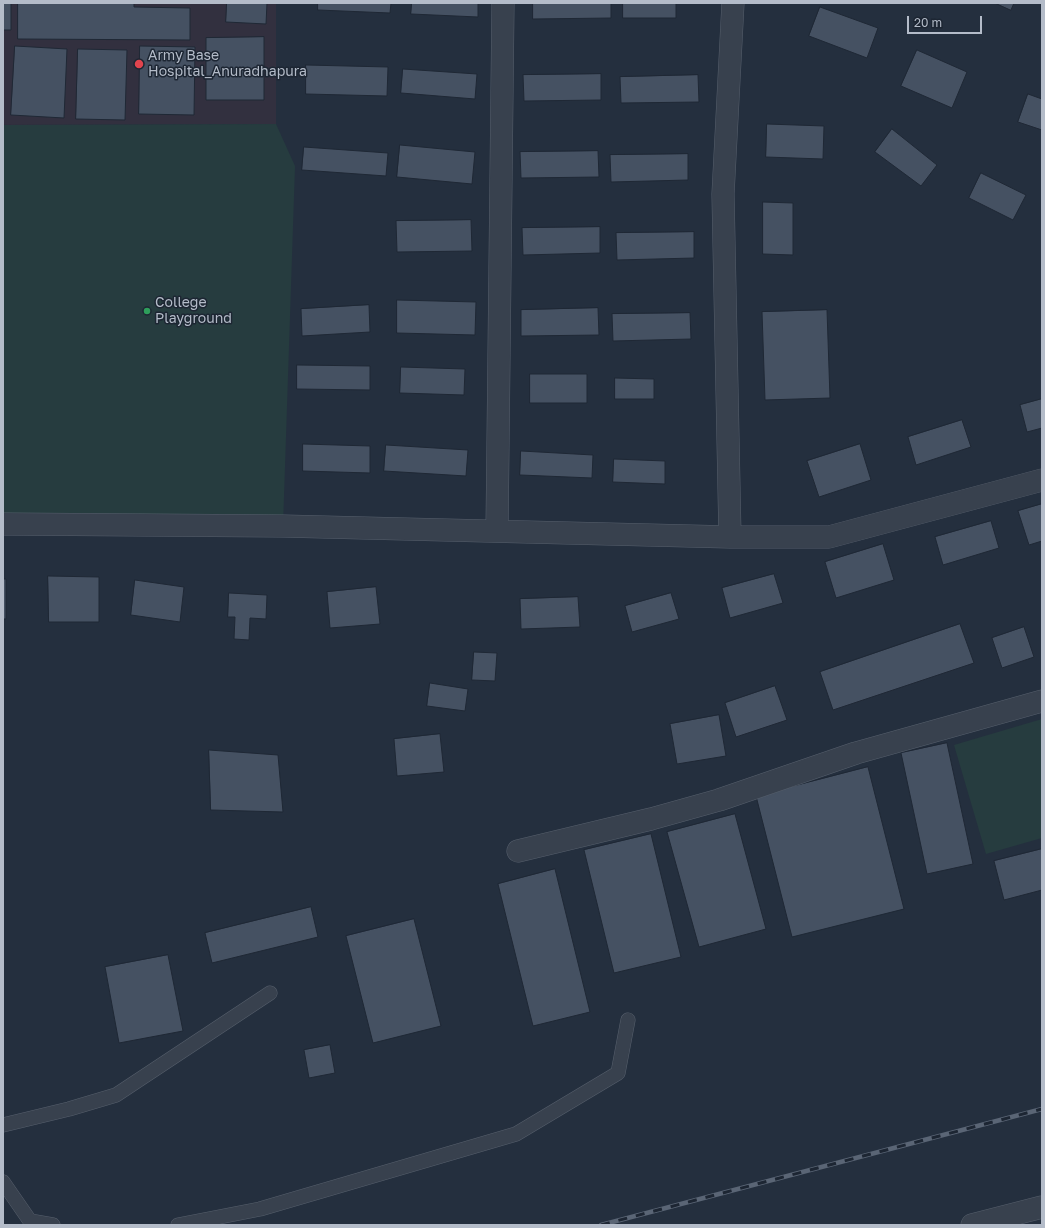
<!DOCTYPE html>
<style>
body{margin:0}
#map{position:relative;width:1045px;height:1228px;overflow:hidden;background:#242f3e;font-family:"Golos Text",sans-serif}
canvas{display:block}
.frame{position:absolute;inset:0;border:4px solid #b4bcc9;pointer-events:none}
.scale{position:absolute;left:907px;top:16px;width:75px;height:18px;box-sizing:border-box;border:2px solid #b4bcc9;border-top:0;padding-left:5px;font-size:12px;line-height:14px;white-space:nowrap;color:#b4bcc9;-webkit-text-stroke:3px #1d2633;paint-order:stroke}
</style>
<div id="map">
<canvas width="1045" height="1228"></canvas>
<div class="frame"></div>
<div class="scale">20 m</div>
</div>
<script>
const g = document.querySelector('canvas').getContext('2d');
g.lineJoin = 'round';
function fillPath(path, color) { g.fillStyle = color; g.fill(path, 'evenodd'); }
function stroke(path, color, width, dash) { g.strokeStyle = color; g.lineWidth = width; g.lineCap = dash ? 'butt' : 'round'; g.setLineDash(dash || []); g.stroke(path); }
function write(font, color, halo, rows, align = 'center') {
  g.font = font + ' "Golos Text",sans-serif'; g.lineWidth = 3; g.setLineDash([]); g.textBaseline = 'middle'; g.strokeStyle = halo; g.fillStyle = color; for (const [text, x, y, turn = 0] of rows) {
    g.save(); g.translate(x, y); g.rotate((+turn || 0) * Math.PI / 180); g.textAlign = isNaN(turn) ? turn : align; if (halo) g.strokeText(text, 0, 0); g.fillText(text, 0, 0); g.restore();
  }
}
fillPath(new Path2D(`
 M3,3H276V124L3,125Z`), '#32303f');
fillPath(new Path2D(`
 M276,124L295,166L283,526L3,524V125Z
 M1042,719V838L986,854L954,745Z`), '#263c3f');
const building = new Path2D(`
 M3,3H11V30H3Z
 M18,3H134V7L190,8V40L18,39Z
 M227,3H267L266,24L226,22Z
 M318,3H391L390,13L318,10Z
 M412,3H478V17L411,14Z
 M533,3H611V18L533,19Z
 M623,3H676V18H623Z
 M995,3H1014L1011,10Z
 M820,7L878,28L867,58L809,36Z
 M264,37V100H206V38Z
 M15,46L67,49L64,118L11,115Z
 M140,46L195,47L194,115L139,114Z
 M78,49L127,50L125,120L76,119Z
 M917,50L967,72L952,108L901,86Z
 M306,65L388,67L387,96L306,94Z
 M403,69L477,74L475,99L401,93Z
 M601,74V100L524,101L523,75Z
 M698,75L699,102L621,103L620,77Z
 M1028,94L1042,99V130L1018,122Z
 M767,124L824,126L823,159L766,157Z
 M892,129L937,165L921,186L875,152Z
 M400,145L475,152L472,184L397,177Z
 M304,147L388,153L386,176L302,170Z
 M598,151L599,177L521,178L520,152Z
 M688,154V180L611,182L610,155Z
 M981,173L1026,195L1013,220L969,198Z
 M763,202L793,203V255L763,254Z
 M471,220L472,251L397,252L396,221Z
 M600,227V253L523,255L522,228Z
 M694,232V258L617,260L616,233Z
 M397,300L476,302L475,335L397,333Z
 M369,305L370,332L302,336L301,309Z
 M598,308L599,335L521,336V310Z
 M827,310L830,398L765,400L762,312Z
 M690,313L691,339L613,341L612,314Z
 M297,365L370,366V390L297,389Z
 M401,367L465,369L464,395L400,393Z
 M530,374H587V403H530Z
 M615,378L654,379V399H615Z
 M1042,399V428L1027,432L1020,405Z
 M962,420L971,447L916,465L908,437Z
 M303,444L370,446V473L303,471Z
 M860,444L871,480L819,497L807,461Z
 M386,445L468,450L466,476L384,471Z
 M521,451L593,455L592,478L520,475Z
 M614,459L665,461V484L613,482Z
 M1042,504V541L1029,545L1018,511Z
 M991,521L999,548L943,565L935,537Z
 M883,544L894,580L836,598L825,562Z
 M774,574L783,603L730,618L722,588Z
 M48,576L99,577V622H49Z
 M3,579H6V619H3Z
 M135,580L184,587L180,622L131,615Z
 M376,587L380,624L330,628L327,592Z
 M229,593L267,595L266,619L250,618L249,640L234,639L235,617H228Z
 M671,593L679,619L632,632L625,606Z
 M578,597L580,627L521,629L520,599Z
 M960,624L974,663L833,710L820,672Z
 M1024,627L1034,657L1002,668L992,638Z
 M474,652L497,653L495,681L472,680Z
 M430,683L468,689L465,711L427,706Z
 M775,686L787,720L736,737L725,703Z
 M719,715L726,756L677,764L670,724Z
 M440,734L444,772L397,776L394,739Z
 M947,743L973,864L927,874L901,753Z
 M209,750L278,755L283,812L211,810Z
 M868,767L904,909L792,937L756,796Z
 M735,814L766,929L699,947L667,832Z
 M651,834L681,957L614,973L584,850Z
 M1042,849V890L1004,900L994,861Z
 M555,869L590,1012L533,1026L498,884Z
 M311,907L318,937L212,963L205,933Z
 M414,919L441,1026L373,1043L346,936Z
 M168,955L183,1031L119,1043L105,967Z
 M330,1045L335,1073L309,1078L304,1050Z`);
fillPath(building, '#455162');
stroke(building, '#1f2835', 1);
const service = new Path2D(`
 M3,1125L69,1109L116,1095L270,993
 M3,1182L30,1221L53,1225
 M178,1225L260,1209L516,1134L618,1073L628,1020`);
const minor = new Path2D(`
 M3,524L283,526L730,537H829L1042,480
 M497,531L503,3
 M730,537L723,194L733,3
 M518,851L651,819L719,800L856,753L1042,701
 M972,1225L1042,1207`);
stroke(service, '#565f6c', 15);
stroke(minor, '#565f6c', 23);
stroke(service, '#38414e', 14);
stroke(minor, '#38414e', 22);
const rail = new Path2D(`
 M601,1225L1042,1109`);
stroke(rail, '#5a6575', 4.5);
stroke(rail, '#1d2633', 3, [9]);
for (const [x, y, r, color] of [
 [139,64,5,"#e0444e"],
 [147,311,4,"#2e9e5b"]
]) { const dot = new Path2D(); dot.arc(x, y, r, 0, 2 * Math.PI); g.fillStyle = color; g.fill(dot); stroke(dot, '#1d2633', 1.5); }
write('14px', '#b4bcc9', '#1d2633', [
 ["Army Base",148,56],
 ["Hospital_Anuradhapura",148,72],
 ["College",155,303],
 ["Playground",155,319]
], 'left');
</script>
